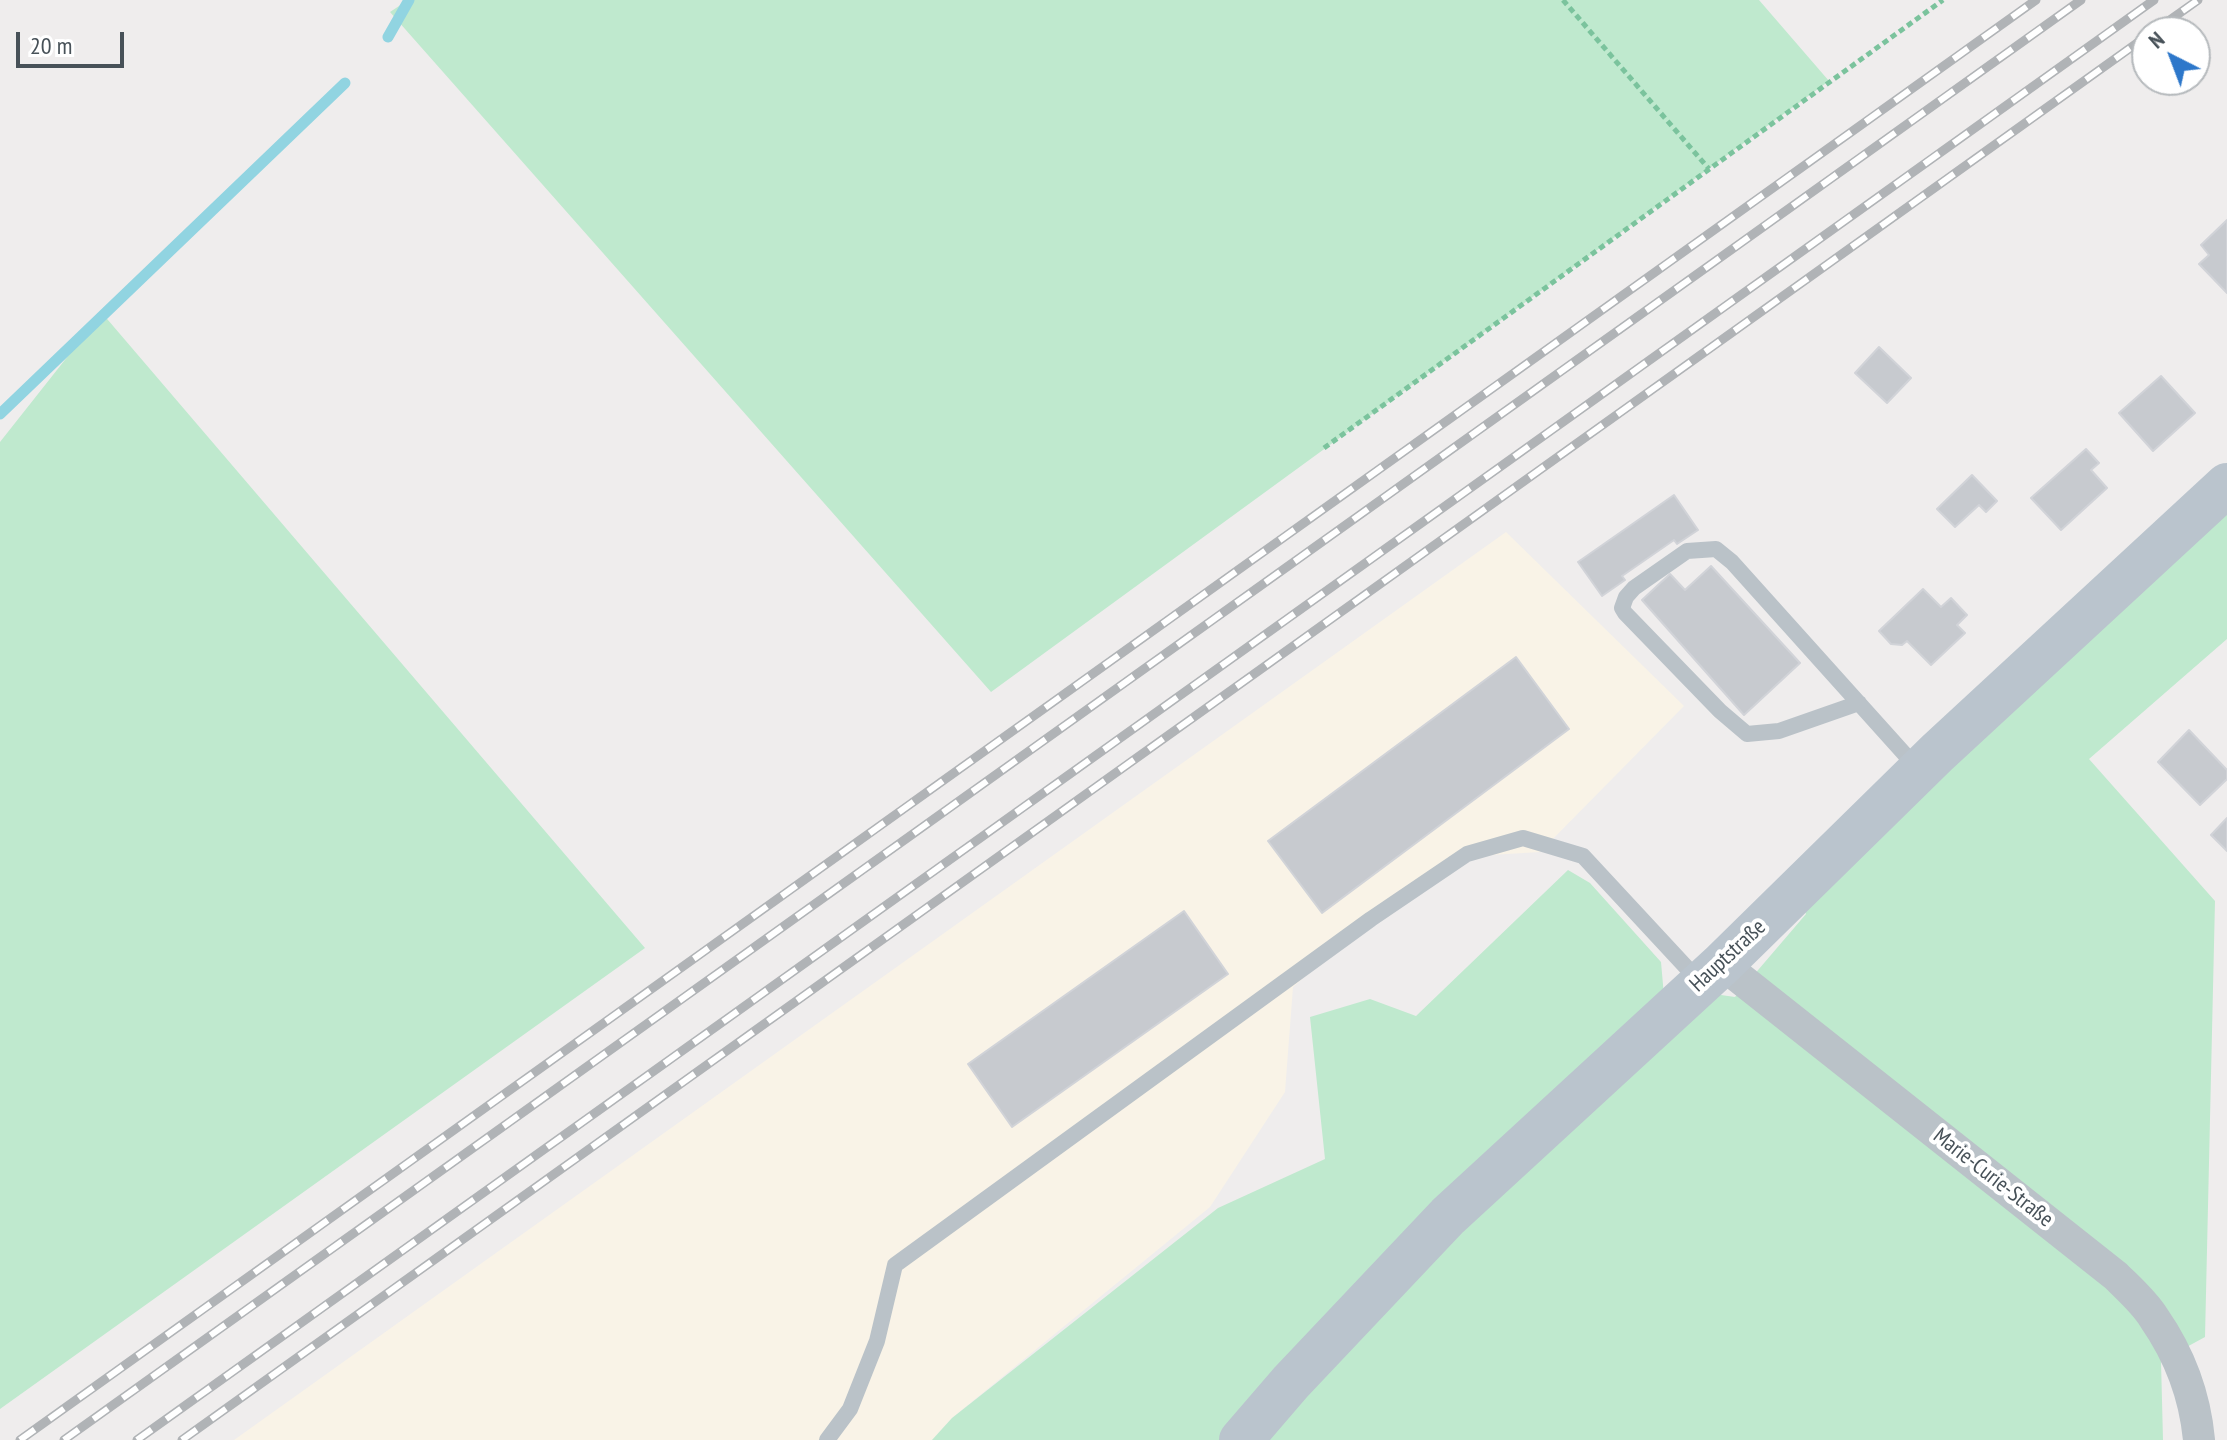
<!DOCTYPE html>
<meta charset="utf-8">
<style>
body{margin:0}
#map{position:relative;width:2227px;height:1440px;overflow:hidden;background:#efeded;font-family:"PT Sans Narrow",sans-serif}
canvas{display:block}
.north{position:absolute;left:2131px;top:16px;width:80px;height:80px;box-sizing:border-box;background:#fff;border:2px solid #b5b9bc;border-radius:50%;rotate:318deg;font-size:22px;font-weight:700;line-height:32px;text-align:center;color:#475158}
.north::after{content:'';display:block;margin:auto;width:28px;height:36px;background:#2d77ca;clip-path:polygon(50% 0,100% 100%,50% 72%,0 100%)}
.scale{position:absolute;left:16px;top:32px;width:108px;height:36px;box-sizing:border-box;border:4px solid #475158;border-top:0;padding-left:10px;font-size:24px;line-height:28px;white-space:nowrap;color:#475158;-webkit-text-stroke:6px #fff;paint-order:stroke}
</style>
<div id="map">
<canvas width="2227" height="1440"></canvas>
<div class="north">N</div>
<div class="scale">20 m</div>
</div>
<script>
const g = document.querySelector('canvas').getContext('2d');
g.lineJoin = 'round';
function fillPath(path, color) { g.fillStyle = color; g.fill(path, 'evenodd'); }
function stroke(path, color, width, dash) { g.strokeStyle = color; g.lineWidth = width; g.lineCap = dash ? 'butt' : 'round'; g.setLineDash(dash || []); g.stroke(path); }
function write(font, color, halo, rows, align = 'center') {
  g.font = font + ' "PT Sans Narrow",sans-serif'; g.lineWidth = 8; g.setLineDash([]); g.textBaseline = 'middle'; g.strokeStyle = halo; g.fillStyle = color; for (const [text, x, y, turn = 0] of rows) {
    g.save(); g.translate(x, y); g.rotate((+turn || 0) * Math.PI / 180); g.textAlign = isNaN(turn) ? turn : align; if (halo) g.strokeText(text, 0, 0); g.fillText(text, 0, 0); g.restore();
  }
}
fillPath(new Path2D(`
 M1506,532L1684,706L1540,852L1474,856L1348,939L1293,987L1285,1092L1210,1207L952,1418L932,1440H234Z`), '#f9f3e7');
fillPath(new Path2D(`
 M408,0H1759L1829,81L991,692L390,12Z
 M102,313L645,948L0,1409V442Z
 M2227,508V639L2089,759L2215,901L2205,1337L2161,1361L2163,1440H932L952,1418L1218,1208L1325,1159L1310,1017L1370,999L1416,1016L1568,870L1590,883L1661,962L1667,1030L1714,994L1735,997L1806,914L1802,904Z`), '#bfe9ce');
stroke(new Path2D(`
 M388,37L409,0
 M0,414L345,83`), '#91d4e1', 11);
const building = new Path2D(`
 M2227,220V293L2199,264L2209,255L2201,245Z
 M1879,347L1911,378L1887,403L1855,373Z
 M2161,376L2195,413L2153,451L2119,413Z
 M2086,449L2099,463L2091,470L2107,488L2061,530L2031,498Z
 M1972,475L1997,501L1986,512L1979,505L1955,527L1937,509Z
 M1674,495L1698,530L1677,544L1674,540L1622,576L1625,580L1602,596L1578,562Z
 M1711,566L1800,663L1744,715L1642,600L1670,574L1685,590Z
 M1923,589L1941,607L1951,598L1967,615L1957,625L1965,633L1931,665L1907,641L1902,645L1891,644L1879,631Z
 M1516,657L1569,729L1322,913L1268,841Z
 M2189,730L2227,770V779L2200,805L2158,762Z
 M2227,818V851L2211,835Z
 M1184,911L1228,974L1012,1127L968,1064Z`);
fillPath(building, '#c7cacf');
stroke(building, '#d1d3d8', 2);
stroke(new Path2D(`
 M1563,0L1709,169
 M1324,448L1943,0`), '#7bc39d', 5, [6, 4]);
stroke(new Path2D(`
 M1859,703L1779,731L1747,734L1720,711L1625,613L1622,608L1626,597L1634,588L1687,551L1716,549L1732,562L1918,769
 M827,1440L850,1409L877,1341L895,1265L1371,919L1467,854L1523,838L1583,856L1699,981`), '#bac2c8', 16);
stroke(new Path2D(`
 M1722,964L2116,1276C2129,1289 2145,1303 2154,1318C2179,1354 2195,1396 2199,1440`), '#bac2c8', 32);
stroke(new Path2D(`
 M1241,1440L1291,1382L1448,1216L1722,964L1937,753L2227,485`), '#bac4cd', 44);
const rail = new Path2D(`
 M2153,32L2198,0
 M20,1440L2036,0
 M64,1440L2081,0
 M137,1440L2154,0
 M182,1440L2147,36`);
stroke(rail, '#b0b3b6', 9);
stroke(rail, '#fff', 6, [18]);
write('22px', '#475158', '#fff', [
 ["Hauptstraße",1728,956,-43],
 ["Marie-Curie-Straße",1993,1178,38]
]);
</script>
